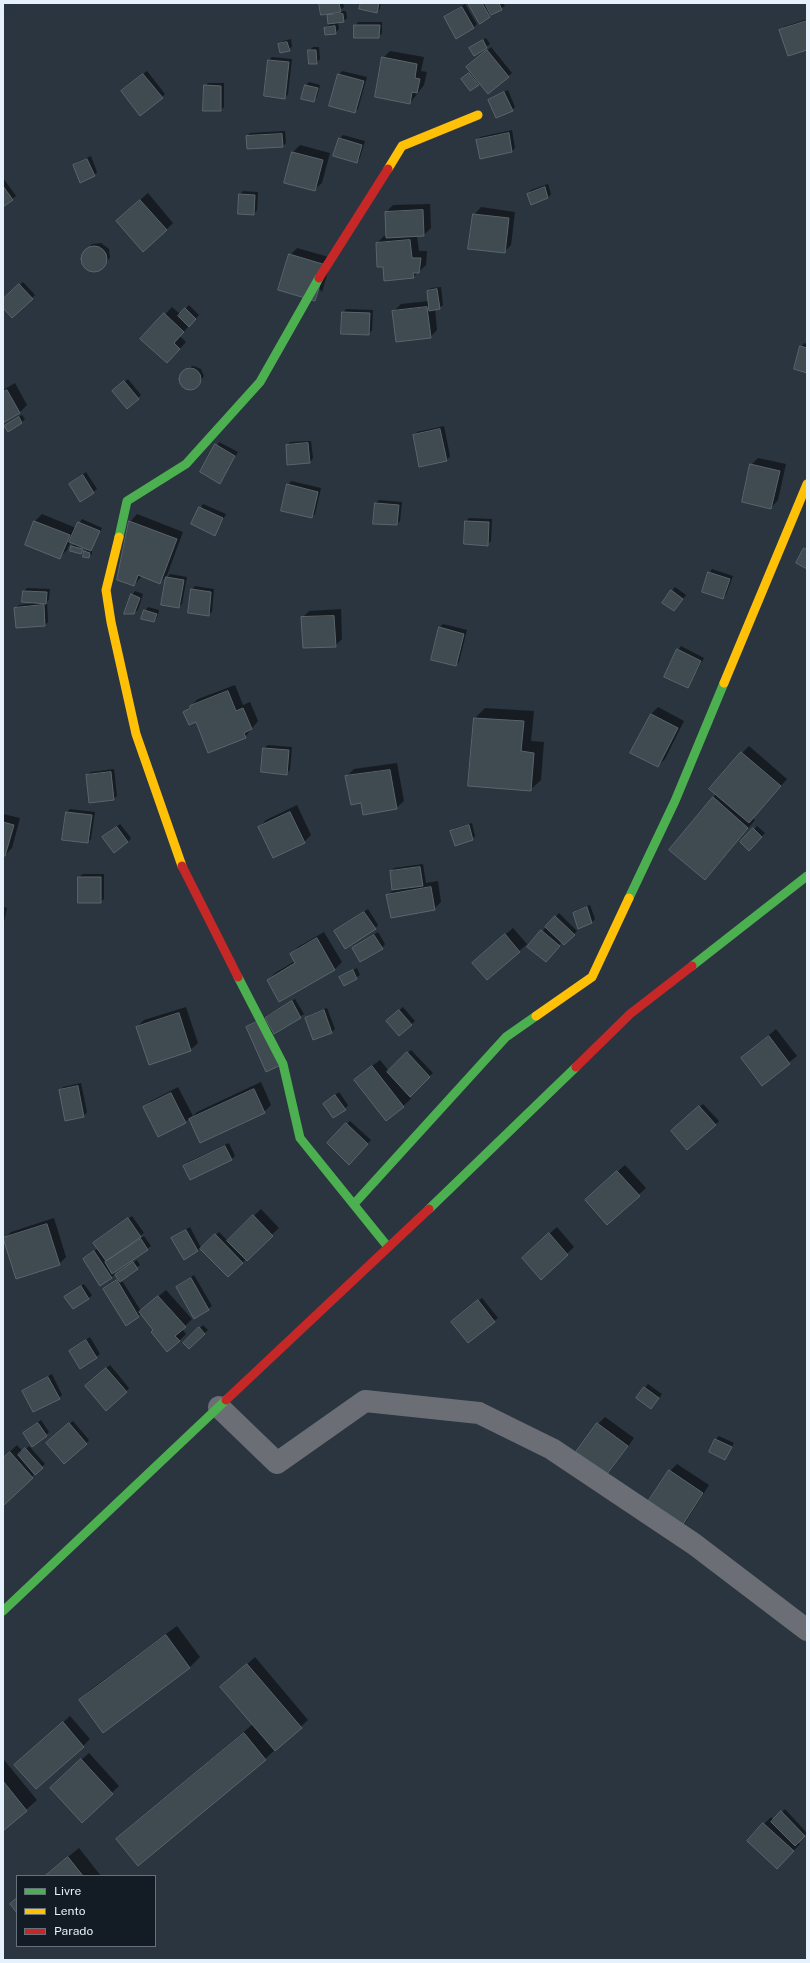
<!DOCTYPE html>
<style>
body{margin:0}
#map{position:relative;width:810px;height:1963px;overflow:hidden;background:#2a353f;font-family:"Public Sans",sans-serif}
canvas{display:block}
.frame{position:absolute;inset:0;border:4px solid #e5f1fd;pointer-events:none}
.legend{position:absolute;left:16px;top:1875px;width:140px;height:72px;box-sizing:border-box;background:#131b24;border:1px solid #67717b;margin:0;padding:5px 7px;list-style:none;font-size:12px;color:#e5f1fd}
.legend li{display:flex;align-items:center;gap:8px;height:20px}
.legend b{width:20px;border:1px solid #67717b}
</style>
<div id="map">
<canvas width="810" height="1963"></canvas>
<div class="frame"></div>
<ul class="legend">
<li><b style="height:5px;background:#4caf50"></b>Livre</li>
<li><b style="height:5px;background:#ffc107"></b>Lento</li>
<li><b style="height:5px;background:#c62828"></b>Parado</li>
</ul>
</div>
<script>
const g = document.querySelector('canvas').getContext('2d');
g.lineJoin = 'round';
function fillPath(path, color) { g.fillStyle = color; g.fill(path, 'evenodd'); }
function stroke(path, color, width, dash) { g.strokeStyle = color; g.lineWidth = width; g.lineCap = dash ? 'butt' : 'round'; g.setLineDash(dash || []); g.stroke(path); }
fillPath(new Path2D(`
 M320,3H343L344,7L339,11H346L347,18L343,22H338L339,29L335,33L325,28L329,25L328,16L331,12Z
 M362,3H381L380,9L376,12Z
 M469,3H503L505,6L480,22Z
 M465,4L477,24L474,27L445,17Z
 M807,19V49L781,30L784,27Z
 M358,22H382V33L379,37L355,26Z
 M486,38L490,44L486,47L471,48Z
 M291,39L292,46L289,50L279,44L283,41Z
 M313,47H319L320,59L316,63L309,51Z
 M491,47L512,73L489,92L480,82L478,85L466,76L472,71L471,64Z
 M390,51L424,57L421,71L427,72L424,85L410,103L383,58Z
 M272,57L292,59L288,94L285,98L265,96L269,60Z
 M147,71L165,94L162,97L125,88Z
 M342,71L367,77L358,109L354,112L330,105L339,74Z
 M309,82L320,85L317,97L313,101L306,85Z
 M208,83H224V107L221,110L205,86Z
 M508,90L515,107L512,110L489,100Z
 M512,130L515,148L512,151L480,158L477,140L480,137Z
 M285,131L286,143L283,146L247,136L250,133Z
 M343,135L365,141L360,158L357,162L340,138Z
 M300,145L330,153L322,183L314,190L293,152Z
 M91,156L97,172L94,176L74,165L77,162Z
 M3,178L16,196L3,206Z
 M548,184L551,194L548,198L531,204L528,194L531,190Z
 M243,191L258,192L257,210L254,214L239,213L240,194Z
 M148,193L173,223L166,230L117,221Z
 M430,204L431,228L424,235L417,236L419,251H427L426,265L413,277L384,266L377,243L384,236H387L386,212L393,205Z
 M481,207L515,212L511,245L504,252L474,215Z
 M101,243L109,249L110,258L100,269L91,271L83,265L82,255L92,244Z
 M297,248L332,258L322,292L290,255Z
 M23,282L35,295L12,317L3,307V300Z
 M441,287L443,305L439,308L435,309L437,330L430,337L394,311L401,304L429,301L428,291L431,288Z
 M189,305L199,315L180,336L186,342L174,355L142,339L172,307L180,314Z
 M346,309L373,310L372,330L369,334L343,313Z
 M804,343L807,344V372L801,347Z
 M194,366L201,369L204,376L197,387L189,389L183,386L180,379L187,368Z
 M128,379L141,395L138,398L117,388Z
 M15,383L27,405L20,412L3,421V390Z
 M22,415L25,419L22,422L5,426Z
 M444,426L450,456L447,460L420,466L414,435L417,432Z
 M311,441L313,458L310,462L287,446L290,442Z
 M219,442L238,452L220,482L202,472Z
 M758,458L786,464L778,500L771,508L751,465Z
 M86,472L97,489L93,492L70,484Z
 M291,481L321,488L315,514L311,517L288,485Z
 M379,500L402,502L400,521L397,524L376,503Z
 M203,504L226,514L215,535L192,524Z
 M42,514L76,528L82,519L102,528L92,549V554L88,557L85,552L88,549L85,548L81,553L72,546L75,543L71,541L67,550L60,557L35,521Z
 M137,514L183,532L167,575L160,583L142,576L134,585L130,522Z
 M469,518L492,519L491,541L487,545L466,521Z
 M712,569L733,576L726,595L723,598L709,573Z
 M170,574L187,577L182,604L179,607L167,578Z
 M195,586L214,589L212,612L208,615L192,590Z
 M675,587L686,595L677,607L663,603Z
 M27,588L50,589L49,599L47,602L48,622L45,625L15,608L19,605L34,603L23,602L24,591Z
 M135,591L143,594L138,610L134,613L132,595Z
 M148,607L159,610L157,618L154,621L145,611Z
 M341,609L342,639L335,646L302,618L309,611Z
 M443,624L467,630L459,662L456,665L439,628Z
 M681,646L704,658L688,687L678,650Z
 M235,685L243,705L250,702L258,721L245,737L196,720L184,712L198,699Z
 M658,707L684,721L665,759L658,766L651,714Z
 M485,708L534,711L531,741L544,742L541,780L530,790L475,718Z
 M268,745L292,747L290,770L287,773L262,771L264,748Z
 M749,746L787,779L753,818L755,820L712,872L713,798L742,753Z
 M397,763L404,801L396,808L362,802L347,776L354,769Z
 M114,769L117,796L113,799L87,775L91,772Z
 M297,805L311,835L304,842L259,827L266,820Z
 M70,809L95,812L91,839L88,842L67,812Z
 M3,814L20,818L12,848L5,855H3Z
 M472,823L475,836L472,840L451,831L455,828Z
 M120,824L131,838L128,842L107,834Z
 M757,826L765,833L749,849L742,842Z
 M423,864L426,883L438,881L441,902L434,909L387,896L393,890L391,871L394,868Z
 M83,874H104V899L100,902L79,877Z
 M590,905L595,919L592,922L579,927L574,913L577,910Z
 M3,907L7,908L3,926Z
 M368,909L378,925L375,929L335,931Z
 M559,913L577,931L564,944L562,942L549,958L529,946Z
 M513,928L527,944L488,979L481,956Z
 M324,932L342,962L335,969L279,1001L268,980L275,973L295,961L291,954L298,947Z
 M378,932L385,944L382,948L357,945Z
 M357,968L360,975L344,985L341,977Z
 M295,999L304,1014L274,1033L247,1027Z
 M186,1007L198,1043L190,1050L137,1027L144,1020Z
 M403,1007L415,1021L399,1035L391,1018Z
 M327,1008L335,1029L332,1032L313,1039L306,1018L309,1015Z
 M776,1029L797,1056L762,1084L742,1058Z
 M411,1050L433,1073L409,1096L411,1099L387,1120L363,1073L380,1060L389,1071Z
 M261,1082L271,1105L264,1112L201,1142L190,1118L185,1122L144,1108L151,1101L178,1087L193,1116L197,1112Z
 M81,1083L87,1112L84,1116L66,1120L60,1090L63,1087Z
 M339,1092L348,1105L345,1109L324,1104Z
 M703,1104L719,1121L715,1125L675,1128Z
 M350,1121L371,1140L349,1163L328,1143Z
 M229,1143L235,1156L231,1160L184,1166L188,1162Z
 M625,1165L646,1188L607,1223L594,1193Z
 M261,1209L279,1228L228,1276L201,1249L219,1232L228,1241Z
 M132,1216L144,1233L106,1260L107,1262L144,1236L151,1246L114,1272L115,1274L112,1277L100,1284L84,1259L98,1248V1239Z
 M54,1218L66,1257L59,1264L4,1239L11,1232Z
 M190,1227L201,1248L197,1251L172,1238Z
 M557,1227L574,1247L541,1278L530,1251Z
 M137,1260L140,1265L121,1279L141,1311L166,1290L192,1319L182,1329L186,1334L179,1341L154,1329L141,1314L126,1325L104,1289L119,1278L116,1275L120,1272Z
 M194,1275L212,1306L195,1318L177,1287Z
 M84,1284L92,1295L88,1299L66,1297Z
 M482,1298L498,1318L468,1342L456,1319Z
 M203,1325L208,1330L189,1347L185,1343Z
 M90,1337L100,1354L80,1367L70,1351Z
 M110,1365L129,1388L126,1392L89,1383Z
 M52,1374L62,1395L59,1398L23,1391Z
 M648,1384L662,1394L654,1405L637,1398Z
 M605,1417L634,1438L606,1477L598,1424Z
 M41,1420L49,1432L46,1435L24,1433Z
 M73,1421L89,1440L86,1444L50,1440Z
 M719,1436L734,1443L725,1459L716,1439Z
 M17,1445L23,1452L29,1446L45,1464L3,1504V1458Z
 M677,1464L709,1485L682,1528L670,1471Z
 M177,1626L200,1657L190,1667L103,1732L80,1700L90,1690Z
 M255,1657L308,1720L265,1759L138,1865L117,1839L253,1724L222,1687Z
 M70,1716L90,1739L83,1746L23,1758Z
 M89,1753L119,1786L82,1821L58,1781Z
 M4,1760L37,1800L3,1830V1761Z
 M785,1809L807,1833L798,1842L800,1844L784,1861L764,1824L771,1817L774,1820Z
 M79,1848L101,1876H44Z`), '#0007');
const building = new Path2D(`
 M319,3H339L341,12L321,15Z
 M361,3H379L377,13L359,9Z
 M468,3H482L490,17L480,24Z
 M485,3H499L502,10L491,15Z
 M462,7L474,28L456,39L444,17Z
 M343,14L344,22L328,24L327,15Z
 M807,21V50L788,56L779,30Z
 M354,25H380L379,38H354Z
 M335,26L336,34L325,35L324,28Z
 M483,40L487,48L474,56L469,48Z
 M287,42L290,51L280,53L278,44Z
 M308,50H316L317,64H309Z
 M487,50L509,77L488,94L466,67Z
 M382,57L417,64L415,78L420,79L417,93L412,92L410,104L375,97Z
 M268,60L289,62L285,99L264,96Z
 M469,73L479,85L470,91L461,79Z
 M143,74L163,98L140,116L121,91Z
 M338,74L364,81L355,113L329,106Z
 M204,85L221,86V111H203Z
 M305,85L318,88L314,102L301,99Z
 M504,92L513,111L496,118L488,100Z
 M509,133L512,152L480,159L476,140Z
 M282,134L283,147L247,149L246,136Z
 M339,138L362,145L357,163L333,156Z
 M292,152L323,160L315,191L284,183Z
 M87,159L95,176L80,183L73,165Z
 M3,186L13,200L3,207Z
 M545,187L548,198L531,205L527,194Z
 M239,194L255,195L254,215L238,214Z
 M140,200L167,230L143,252L116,221Z
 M423,210L424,236L386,238L385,212Z
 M473,214L509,218L505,253L468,249Z
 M410,240L412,258H421L419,273H413L414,278L384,281L383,267H377L376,243Z
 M81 259a13 13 0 1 1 26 0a13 13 0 1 1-26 0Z
 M289,254L326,265L315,301L278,290Z
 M19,284L33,299L12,318L3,308V299Z
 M437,289L440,309L429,311L427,291Z
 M427,307L431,338L396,342L392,311Z
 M185,308L196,319L189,327L178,316Z
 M342,312L370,313L369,335L341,334Z
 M164,313L184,332L174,343L180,349L167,363L140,339Z
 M800,346L807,348V373L794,369Z
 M179 379a11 11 0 1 1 22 0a11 11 0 1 1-22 0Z
 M124,381L139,399L127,409L112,391Z
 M7,390L20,413L3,423V392Z
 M19,417L22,423L8,432L4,426Z
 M440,429L447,461L419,467L413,435Z
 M308,443L310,463L287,465L286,445Z
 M215,444L235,456L220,484L200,472Z
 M750,464L780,471L771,509L742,502Z
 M83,475L94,493L80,502L69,484Z
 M287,484L318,492L312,518L281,511Z
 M375,503L399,505L397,525L373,524Z
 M199,507L223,518L215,536L191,524Z
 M34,521L70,535L60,559L25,545Z
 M129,521L177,539L160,584L138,575L134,586L117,580Z
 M465,521L489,522L488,546L464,544Z
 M78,522L100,531L91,551L69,542Z
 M71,546L83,549L81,554L70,551Z
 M804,548L807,550V569L796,563Z
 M84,551L90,553L89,558L83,557Z
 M708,572L730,579L723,599L702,592Z
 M166,577L184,580L179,608L161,605Z
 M191,589L211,592L209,616L188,613Z
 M671,590L683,599L674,611L662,603Z
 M23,591L47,592L46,604L22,602Z
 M131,594L140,598L134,614H124Z
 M44,605L45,626L16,628L14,608Z
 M144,610L157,614L154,622L141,619Z
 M334,616L336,647L303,648L301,617Z
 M439,627L464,634L456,666L431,660Z
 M677,649L701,661L688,688L664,677Z
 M228,691L236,711L243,708L252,729L244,733L246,738L208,753L196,722L189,725L183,712L190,708V706Z
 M651,714L678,728L658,767L630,753Z
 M474,718L524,721L521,751L534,753L531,791L468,786Z
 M263,748L289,750L287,775L261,772Z
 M741,752L781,786L749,823L709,789Z
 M390,770L397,809L363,815L361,803L351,805L345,776Z
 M111,772L114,800L89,803L86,775Z
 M713,797L748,828L705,880L669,850Z
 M66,812L92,815L88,843L62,840Z
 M290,812L305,843L273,858L258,827Z
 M3,822L14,825L5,856H3Z
 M469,825L473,840L455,846L450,831Z
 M117,827L128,842L114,853L102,837Z
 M753,828L762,837L749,851L740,842Z
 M420,867L423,886L392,890L390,871Z
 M78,877H101V903H78Z
 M431,887L435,910L391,918L386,895Z
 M587,907L592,923L578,929L573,913Z
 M364,912L376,929L345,949L334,931Z
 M555,916L575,935L564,945L545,927Z
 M541,930L560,946L546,962L527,947Z
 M505,934L520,952L487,980L472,963Z
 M374,935L383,949L360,962L352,948Z
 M317,938L335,970L279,1002L267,980L295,963L290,954Z
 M353,970L357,979L344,986L339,977Z
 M292,1001L301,1018L274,1034L265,1018Z
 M324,1010L332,1033L313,1040L305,1018Z
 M399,1010L412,1025L399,1036L386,1021Z
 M179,1013L191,1051L149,1065L136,1027Z
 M263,1019L283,1064L266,1072L246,1027Z
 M769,1036L790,1064L762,1086L741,1058Z
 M407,1052L430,1077L410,1097L387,1072Z
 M372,1066L404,1107L386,1121L354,1080Z
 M78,1086L84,1117L65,1121L59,1090Z
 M254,1089L265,1113L200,1143L189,1119Z
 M171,1093L186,1123L158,1137L143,1107Z
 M335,1095L346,1110L333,1118L323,1104Z
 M699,1106L716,1125L687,1150L671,1131Z
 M346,1123L368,1144L349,1165L327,1143Z
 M225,1146L232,1160L190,1180L183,1166Z
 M617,1171L640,1196L607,1225L585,1200Z
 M253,1215L273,1236L247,1261L227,1241Z
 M128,1218L141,1237L106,1261L93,1243Z
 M47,1224L60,1265L16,1279L3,1238Z
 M186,1230L198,1251L184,1260L171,1238Z
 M549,1233L568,1255L541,1280L522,1258Z
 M215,1234L243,1263L228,1277L200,1249Z
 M141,1239L148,1250L112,1274L105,1262Z
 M94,1251L112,1278L100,1286L83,1259Z
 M133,1262L138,1269L120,1282L115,1275Z
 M191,1278L209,1310L194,1319L176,1287Z
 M117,1280L139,1317L126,1326L103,1289Z
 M81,1286L89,1299L73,1309L64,1297Z
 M158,1296L186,1327L175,1336L180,1341L167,1352L151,1332L153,1330L139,1312Z
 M478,1300L495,1322L468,1343L451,1322Z
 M199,1327L205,1334L189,1349L183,1343Z
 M86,1340L97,1358L80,1369L69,1351Z
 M106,1368L127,1392L106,1411L85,1386Z
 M48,1377L60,1399L33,1412L22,1391Z
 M644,1387L659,1398L651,1409L636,1398Z
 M38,1423L47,1436L32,1447L23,1433Z
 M69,1423L87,1444L64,1464L46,1443Z
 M597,1423L628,1446L599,1485L568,1463Z
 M715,1439L732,1447L725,1460L709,1452Z
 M25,1448L43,1468L35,1475L18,1455Z
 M10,1452L33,1478L3,1506V1458Z
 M669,1470L703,1493L675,1537L640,1514Z
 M166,1635L190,1668L103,1733L79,1700Z
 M247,1664L302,1728L275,1751L220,1687Z
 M63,1722L84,1747L36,1789L14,1765Z
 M244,1733L266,1760L138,1866L116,1839Z
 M81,1759L113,1794L82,1823L50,1788Z
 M3,1781L27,1811L3,1831Z
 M781,1811L805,1836L795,1846L771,1822Z
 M763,1823L794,1851L777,1869L747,1841Z
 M68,1857L83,1876H45Z
 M17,1898V1913L10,1904Z`);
fillPath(building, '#3f4b51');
stroke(building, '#59656b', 1);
stroke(new Path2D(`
 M219,1407L277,1463L365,1401L479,1413L552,1449L694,1544L807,1630`), '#6b6e74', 22);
stroke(new Path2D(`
 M119,537L127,501L186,464L260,382L319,278
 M629,898L675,801L724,683
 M692,966L807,876
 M238,977L283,1064L300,1138L388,1247
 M354,1204L506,1037L536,1016
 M429,1209L576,1067
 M3,1611L226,1400`), '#4caf50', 9);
stroke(new Path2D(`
 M388,169L402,146L478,115
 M119,537L106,590L111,622L136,734L182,866
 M724,683L807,484
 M536,1016L592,977L629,898`), '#ffc107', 9);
stroke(new Path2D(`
 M319,278L388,169
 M182,866L238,977
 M576,1067L630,1014L692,966
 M226,1400L429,1209`), '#c62828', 9);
</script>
